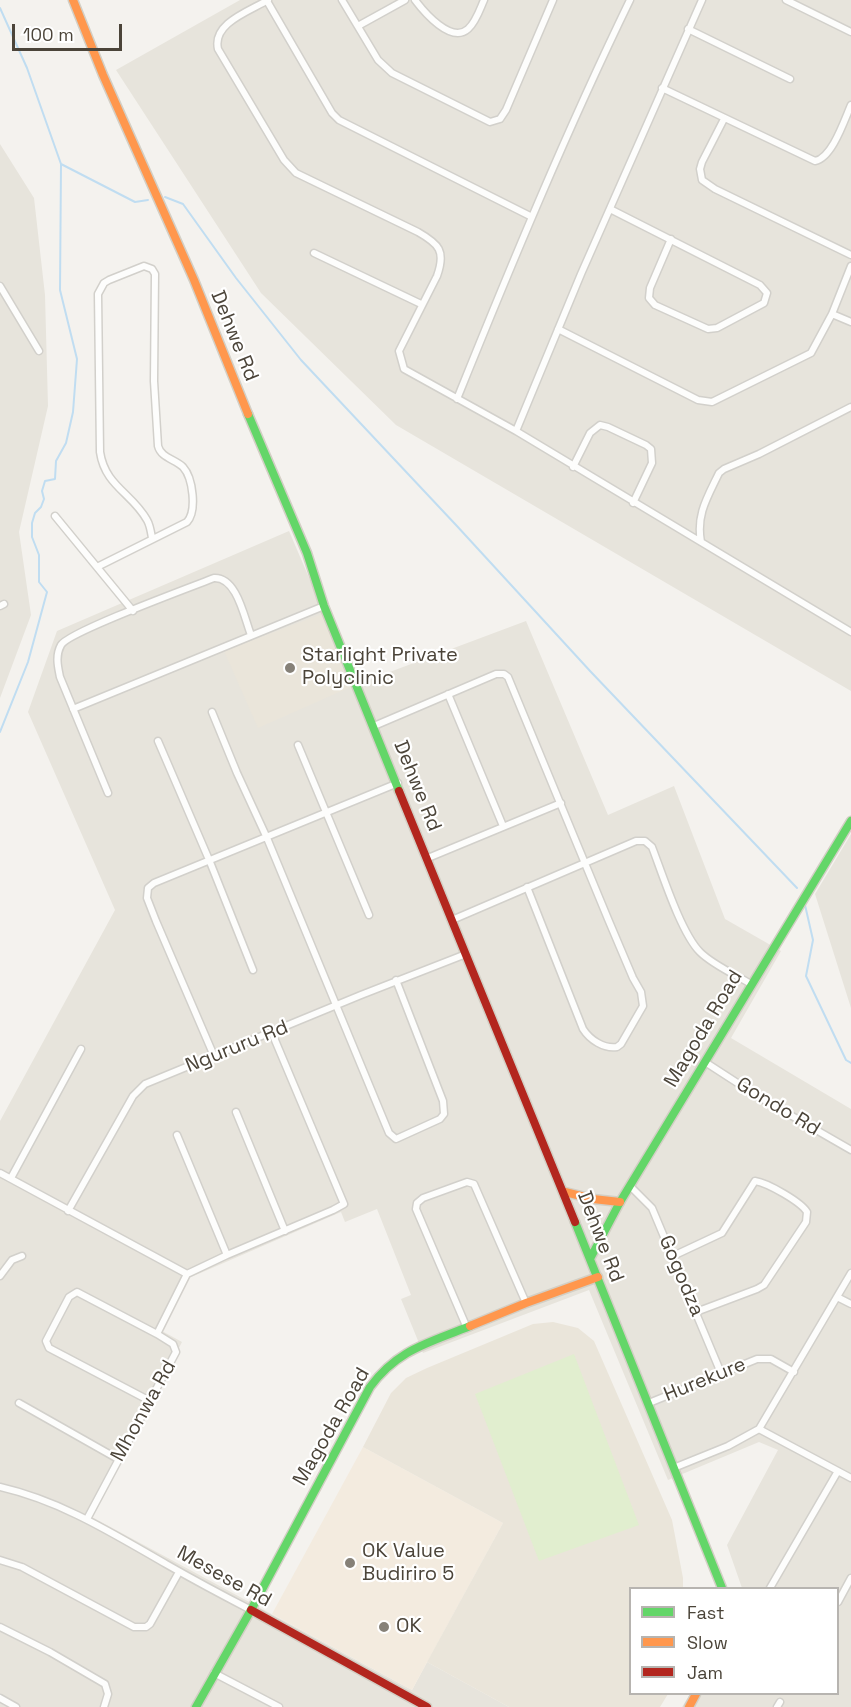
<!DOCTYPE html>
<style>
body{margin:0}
#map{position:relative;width:851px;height:1707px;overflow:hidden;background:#f4f2ee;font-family:"Space Grotesk",sans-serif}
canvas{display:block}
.legend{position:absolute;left:629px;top:1587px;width:210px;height:108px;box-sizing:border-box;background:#fff;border:2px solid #b7b4b0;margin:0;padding:8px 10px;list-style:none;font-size:18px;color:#4b4439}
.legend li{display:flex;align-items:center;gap:12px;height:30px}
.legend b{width:30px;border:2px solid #b7b4b0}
.scale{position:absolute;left:12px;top:24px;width:110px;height:27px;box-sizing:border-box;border:3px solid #4b4439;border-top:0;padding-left:8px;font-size:18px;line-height:21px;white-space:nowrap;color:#4b4439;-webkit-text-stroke:4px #fff;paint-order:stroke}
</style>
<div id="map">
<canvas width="851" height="1707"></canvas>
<ul class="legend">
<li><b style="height:8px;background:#63d668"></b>Fast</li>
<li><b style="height:8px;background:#ff974d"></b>Slow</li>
<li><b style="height:8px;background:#b3261e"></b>Jam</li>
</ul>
<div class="scale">100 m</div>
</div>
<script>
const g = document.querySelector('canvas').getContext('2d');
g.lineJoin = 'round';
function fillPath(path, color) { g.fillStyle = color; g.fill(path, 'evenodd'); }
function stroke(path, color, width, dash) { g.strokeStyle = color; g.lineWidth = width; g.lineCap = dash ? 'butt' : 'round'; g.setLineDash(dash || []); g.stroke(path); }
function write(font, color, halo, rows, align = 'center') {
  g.font = font + ' "Space Grotesk",sans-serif'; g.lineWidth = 4.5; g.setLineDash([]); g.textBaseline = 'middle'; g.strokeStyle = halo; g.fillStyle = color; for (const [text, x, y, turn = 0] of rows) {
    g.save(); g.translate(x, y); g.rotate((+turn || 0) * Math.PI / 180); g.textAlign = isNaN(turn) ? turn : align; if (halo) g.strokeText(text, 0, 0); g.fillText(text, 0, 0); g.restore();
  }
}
fillPath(new Path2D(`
 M240,0H851V691L396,425L261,293L116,70Z
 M0,144L34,198L45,295L48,406L19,532L31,615L0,698Z
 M289,531L355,685L526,621L608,815L674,786L725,919L781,951L731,1038L851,1109V1707H682L690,1694H838V1588H742L727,1545L778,1450L759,1442L668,1480L589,1290L423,1353L401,1299L411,1295L377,1209L345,1222L341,1212L189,1278L162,1331L182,1342L92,1517L412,1690L427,1662L509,1707H0V1121L115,910L28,712L57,631Z
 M851,834V1008L815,894Z`), '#e7e4dc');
fillPath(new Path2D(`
 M363,1447L503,1523L412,1690L272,1614Z`), '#f3ebdf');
fillPath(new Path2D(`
 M325,613L355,685L258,728L224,651Z
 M553,1322L578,1328L594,1341L672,1520L683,1578V1588H630V1694H668L660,1707H509L427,1662L503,1523L363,1447L391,1393L406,1378L427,1368L533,1324Z`), '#eae5da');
fillPath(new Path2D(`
 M574,1354L639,1525L539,1561L475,1394Z`), '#e1eecf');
stroke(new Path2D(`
 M0,8L27,68L61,164L60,290L77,359L73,412L66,443L56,461L55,479L45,481L42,491L44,499L41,507L35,513L32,523V537L39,555V582L47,592L28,662L0,732
 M61,164L135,202L148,200
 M165,197L183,204L236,278L301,360L456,525L591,672L797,888
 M805,905L813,940L806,976L846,1060L851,1063`), '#c0ddf1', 2);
const street = new Path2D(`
 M268,0C250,11 212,23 218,49L284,160L296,173L418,232C439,244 446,251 437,276L399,351L404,369L516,431L851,632
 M342,0L378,60L392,73L490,122L500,119L506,110L553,0
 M415,0C424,12 451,44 468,29C476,22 480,9 484,0
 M786,0L851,32
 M267,1L332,113L339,120L532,217
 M358,26L405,0
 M688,29L790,79
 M662,88L815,161C832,158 844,121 851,105
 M724,119L702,162L700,169L702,180L715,189L851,255
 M610,209L760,285L767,293L764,303L717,328L708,329L655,305L649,298L650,288L671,239
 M314,253L421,304
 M0,286L39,351
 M832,314L851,322
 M558,329L698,400L712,402L811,353L832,314L851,266
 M457,399C511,265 567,130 630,0
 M516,431L581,274L702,0
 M573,467L590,433L600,425L608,427L646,445L651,449L652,463L633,503
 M55,516L133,611
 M701,542C696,515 707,498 719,473L724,469L759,454L851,407
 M97,567L187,522C197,511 193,478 183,467C175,459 161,458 158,446L154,381L155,274L152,269L144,266L109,280L104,283L98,294L100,452C105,486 132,493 147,520C150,525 151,532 152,538
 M0,606L4,604
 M448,694L503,826
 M73,709L324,606
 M212,712L237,773L267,838L384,1121L389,1133L396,1139L440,1119L444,1114L443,1101L396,980
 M374,726L496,674H504L508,677L608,919L633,978L641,992L643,1006L621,1044L617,1047C604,1049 590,1040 583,1029L527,887
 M158,741L210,862L253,970
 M298,745L369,915
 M108,793L60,677C58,667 55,656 61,645C68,632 191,587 214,578C237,577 244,617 251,635
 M428,858L561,803
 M452,920L636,841H645L652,847C662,873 681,933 700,952C713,965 734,974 751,984
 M214,1056L156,921L147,898L148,888L154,883L398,783
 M705,1062L759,1097L851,1150
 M236,1112L285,1231
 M177,1135L227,1255
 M0,1173L187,1274
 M11,1178L81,1049
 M630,1186L652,1208L721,1373
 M68,1211L133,1096L145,1084L361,995L466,954
 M673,1256L722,1233L755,1181C768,1183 801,1202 807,1212L806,1222L764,1285L757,1289L696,1312
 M0,1276L12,1260L22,1256
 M837,1297L851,1304
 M467,1328L416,1209L417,1203L423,1198L467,1182L474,1184L526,1303
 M150,1401L49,1348L46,1341L69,1297L77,1292L157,1334
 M19,1403L118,1459
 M649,1403L757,1359H771L794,1372
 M759,1429L851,1273
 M676,1467L728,1446L759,1429L851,1478
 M0,1487C61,1501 112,1533 166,1564C194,1580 222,1595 251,1610
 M87,1519L176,1352L173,1344L157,1334L187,1274L227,1255L333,1210L344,1204L272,1033
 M0,1560L22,1567L134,1627H146L150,1624L179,1572
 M770,1588L838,1471
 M838,1602L851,1578
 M0,1627L50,1652L105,1684L108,1694L104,1707
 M214,1673L279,1707
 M0,1698L16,1707
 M777,1707L780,1702`);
const fast = new Path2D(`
 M248,414L307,553L324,606L399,791
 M575,1222L722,1588
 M591,1257L620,1202L851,821
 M196,1707L251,1610L370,1387C398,1349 429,1343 470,1326`);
const slow = new Path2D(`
 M73,0L103,75L194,280L248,414
 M565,1192L593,1199L620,1202
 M470,1326L526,1303L598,1277
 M689,1707L696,1694`);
const jam = new Path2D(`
 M399,791L575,1222
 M251,1610L427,1707`);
stroke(street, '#d2d0cb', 9);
stroke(fast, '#d3cfc5', 11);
stroke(slow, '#d3cfc5', 11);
stroke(jam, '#d3cfc5', 11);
stroke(street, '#fdfdfc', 6);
stroke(fast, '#63d668', 8);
stroke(slow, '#ff974d', 8);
stroke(jam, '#b3261e', 8);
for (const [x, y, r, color] of [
 [290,668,6,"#868178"],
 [350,1563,6,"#868178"],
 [384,1627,6,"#868178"]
]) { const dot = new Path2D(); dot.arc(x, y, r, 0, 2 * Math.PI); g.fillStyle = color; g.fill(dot); stroke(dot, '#fff', 2); }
write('20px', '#4b4439', '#fff', [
 ["Dehwe Rd",234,336,68],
 ["Dehwe Rd",417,786,68],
 ["Magoda Road",704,1029,-59],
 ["Ngururu Rd",237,1047,-22],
 ["Gondo Rd",778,1107,31],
 ["Dehwe Rd",600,1237,69],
 ["Gogodza",681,1276,67],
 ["Hurekure",705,1380,-22],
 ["Mhonwa Rd",144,1411,-61],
 ["Magoda Road",332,1427,-60],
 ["Mesese Rd",224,1577,29]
]);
write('20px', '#4b4439', '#fff', [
 ["Starlight Private",302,656],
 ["Polyclinic",302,679],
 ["OK Value",362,1552],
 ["Budiriro 5",362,1575],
 ["OK",396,1627]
], 'left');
</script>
